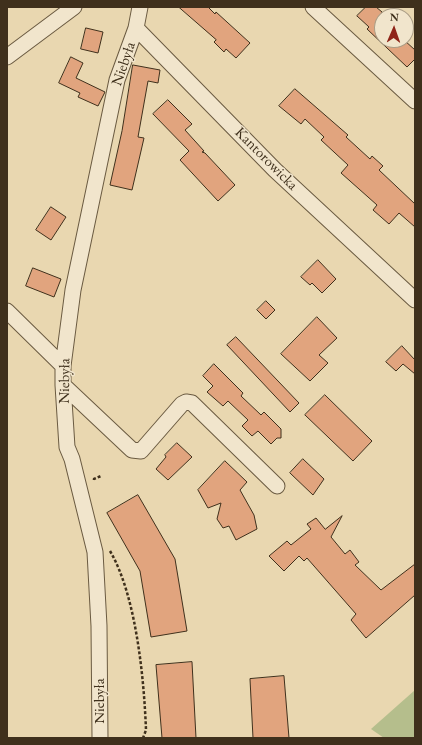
<!DOCTYPE html>
<meta charset="utf-8">
<style>
body{margin:0}
#map{position:relative;width:422px;height:745px;overflow:hidden;background:#e9d7b0;font-family:"EB Garamond",serif}
canvas{display:block}
.frame{position:absolute;inset:0;border:8px solid #3f301c;pointer-events:none}
.north{position:absolute;left:374px;top:8px;width:40px;height:40px;box-sizing:border-box;background:#f1e5cc;border:1px solid #aa9d86;border-radius:50%;rotate:2deg;font-size:11px;font-weight:700;line-height:16px;text-align:center;color:#3f301c}
.north::after{content:'';display:block;margin:auto;width:14px;height:18px;background:#8f2418;clip-path:polygon(50% 0,100% 100%,50% 72%,0 100%)}
</style>
<div id="map">
<canvas width="422" height="745"></canvas>
<div class="frame"></div>
<div class="north">N</div>
</div>
<script>
const g = document.querySelector('canvas').getContext('2d');
g.lineJoin = 'round';
function fillPath(path, color) { g.fillStyle = color; g.fill(path, 'evenodd'); }
function stroke(path, color, width, dash) { g.strokeStyle = color; g.lineWidth = width; g.lineCap = dash ? 'butt' : 'round'; g.setLineDash(dash || []); g.stroke(path); }
function write(font, color, halo, rows, align = 'center') {
  g.font = font + ' "EB Garamond",serif'; g.lineWidth = 3; g.setLineDash([]); g.textBaseline = 'middle'; g.strokeStyle = halo; g.fillStyle = color; for (const [text, x, y, turn = 0] of rows) {
    g.save(); g.translate(x, y); g.rotate((+turn || 0) * Math.PI / 180); g.textAlign = isNaN(turn) ? turn : align; if (halo) g.strokeText(text, 0, 0); g.fillText(text, 0, 0); g.restore();
  }
}
fillPath(new Path2D(`
 M415,690V738H384L371,729Z`), '#b5be8c');
const building = new Path2D(`
 M179,7H208L215,14L216,12L250,43L236,58L226,49L224,52L214,42L216,40Z
 M366,7H376L382,12V40H404L415,50V59L407,67L367,29L369,27L357,16Z
 M86,28L103,32L98,53L81,49Z
 M71,57L83,63L76,78L105,92L98,106L78,97L80,93L59,83Z
 M133,65L160,70L158,83L148,81L138,137L144,138L132,190L110,185L122,131Z
 M295,89L348,135L346,137L370,159L372,156L383,166L379,170L415,204V227L399,213L389,224L373,210L377,205L341,173L348,165L321,140L324,137L305,119L301,124L279,106Z
 M168,100L192,124L185,130L204,151L202,152L205,153L235,185L218,201L180,160L189,151L153,114Z
 M51,207L66,217L51,240L36,230Z
 M318,260L336,279L322,293L312,283L310,285L301,277Z
 M33,268L61,279L54,297L26,286Z
 M266,301L275,310L266,319L257,310Z
 M317,317L337,338L319,355L328,363L310,381L281,354Z
 M236,337L299,403L290,412L227,345Z
 M402,346L415,360V374L403,364L396,371L386,362Z
 M214,364L243,393L241,396L261,415L264,412L281,429V438H277L271,444L258,431L252,436L242,426L248,420L228,401L223,406L207,392L213,386L203,376Z
 M325,395L372,441L353,461L305,415Z
 M177,443L192,457L168,480L156,469L166,457L165,455Z
 M303,459L324,479L313,495L290,473Z
 M225,461L247,482L240,490L254,515L257,529L236,540L229,526L223,528L217,519L221,503L208,508L198,490Z
 M138,495L175,559L187,631L151,637L140,571L107,513Z
 M342,516L331,537L345,554L350,550L359,562L355,565L381,590L415,564V595L366,638L351,620L356,614L307,558L304,561L299,556L284,571L269,556L287,541L291,545L311,529L307,524L316,518L325,529Z
 M192,662L196,738H162L156,665Z
 M284,676L289,738H253L250,679Z`);
fillPath(building, '#e1a47e');
stroke(building, '#3f301c', 1);
const minor = new Path2D(`
 M313,7L415,101
 M136,28L275,170L415,300
 M7,57L74,7
 M7,311L63,366
 M63,385L132,450L141,451L182,404L186,402L192,403L277,486
 M100,738L99,626L95,552L72,459L67,447L63,385V366L73,290L117,80L136,28L140,7`);
stroke(minor, '#6a5a41', 17);
stroke(new Path2D(`
 M94,480V479L101,476
 M110,551C136,595 144,678 146,730L143,738`), '#3f301c', 2.5, [3, 2]);
stroke(minor, '#f1e5cc', 15);
write('15px', '#3f301c', '#f1e5cc', [
 ["Niebyła",124,64,-71],
 ["Kantorowicka",266,159,45],
 ["Niebyła",65,381,-89],
 ["Niebyła",100,701,-90]
]);
</script>
